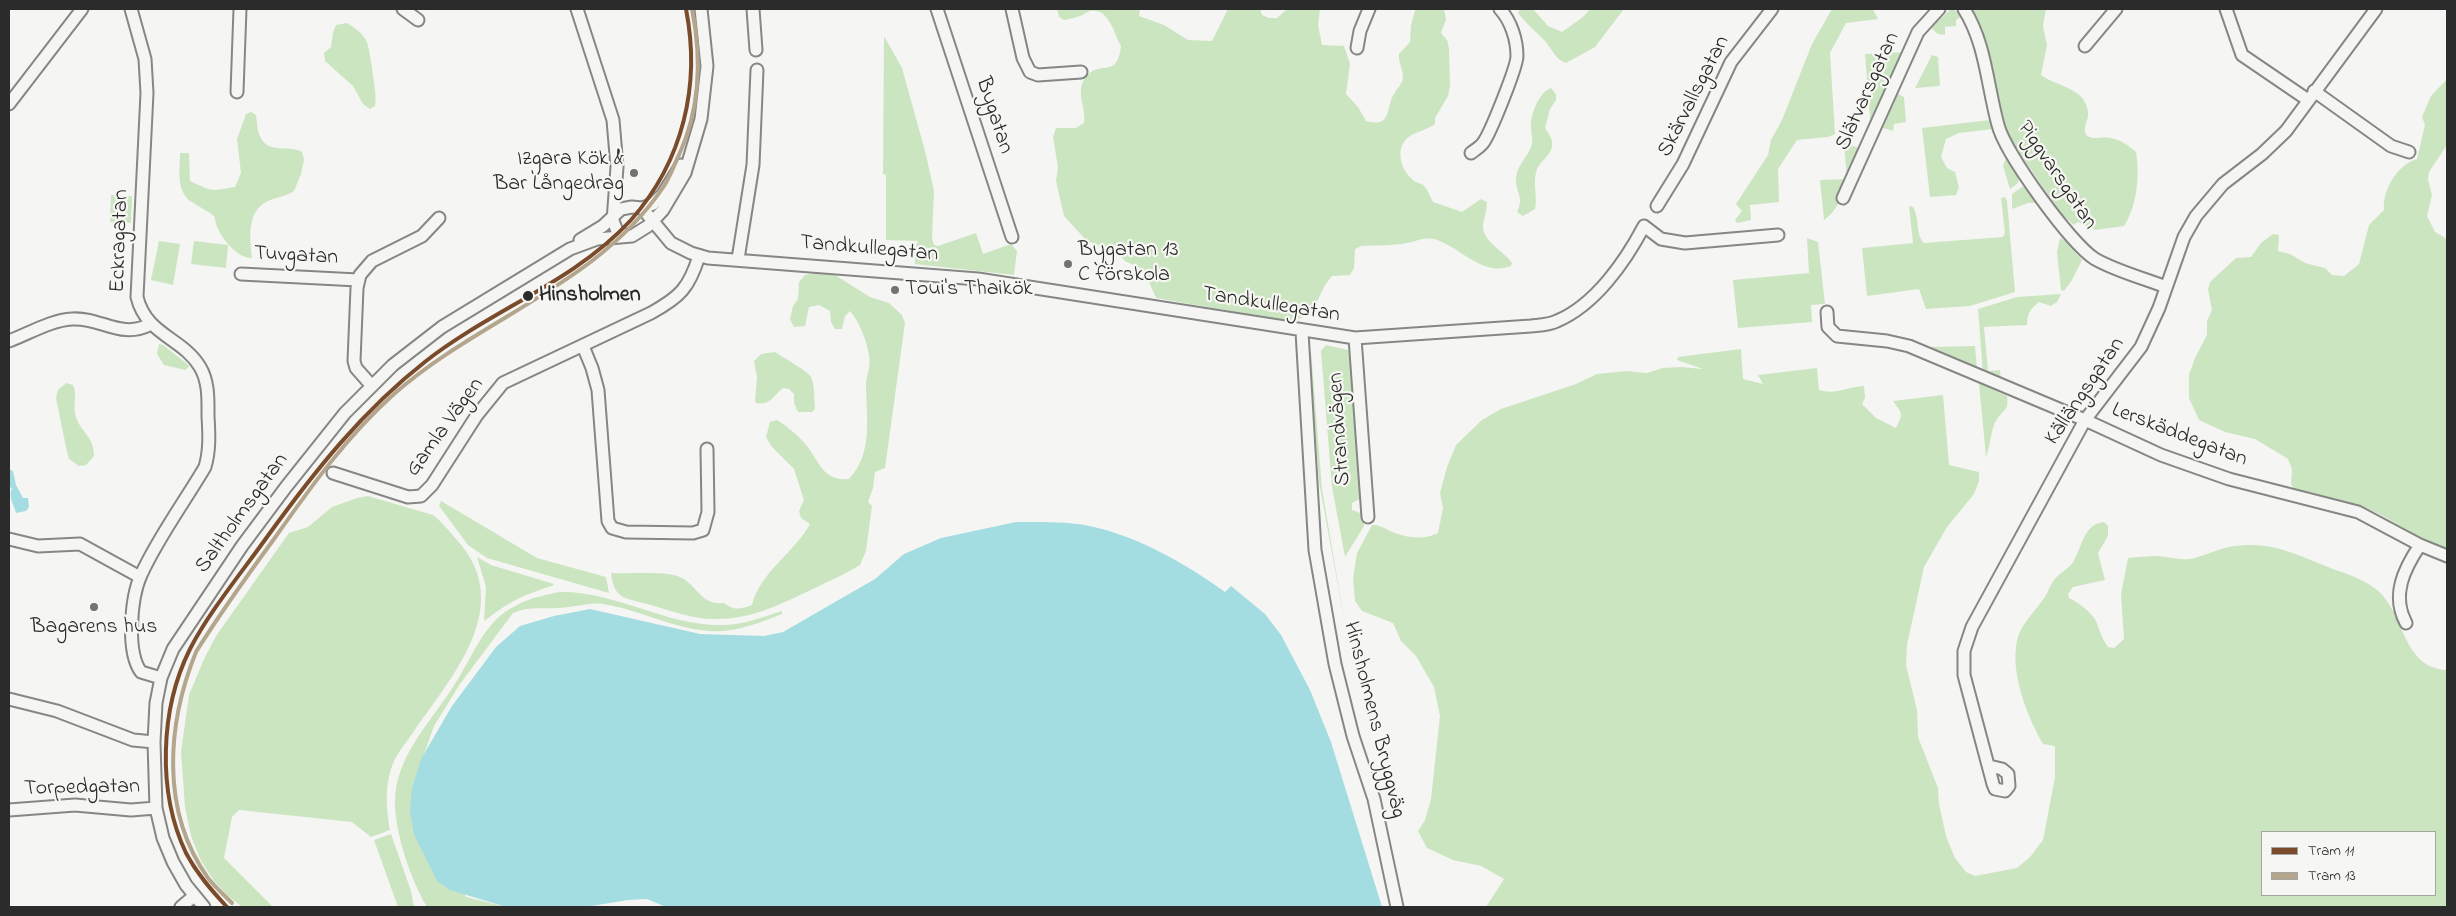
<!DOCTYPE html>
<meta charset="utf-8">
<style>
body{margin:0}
#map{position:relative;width:2456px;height:916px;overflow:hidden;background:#f5f5f3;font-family:"Indie Flower",sans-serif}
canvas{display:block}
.frame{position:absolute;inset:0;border:10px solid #2b2b2b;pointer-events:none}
.legend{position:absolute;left:2261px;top:831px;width:175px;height:65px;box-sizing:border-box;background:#f6f6f2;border:1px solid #a5a5a2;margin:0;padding:6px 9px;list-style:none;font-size:15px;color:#2b2b2b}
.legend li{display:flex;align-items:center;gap:10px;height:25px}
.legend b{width:25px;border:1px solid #a5a5a2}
</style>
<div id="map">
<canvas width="2456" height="916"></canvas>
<div class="frame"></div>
<ul class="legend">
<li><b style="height:6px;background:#7a4b2a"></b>Tram 11</li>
<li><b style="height:6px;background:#b4a58d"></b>Tram 13</li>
</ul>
</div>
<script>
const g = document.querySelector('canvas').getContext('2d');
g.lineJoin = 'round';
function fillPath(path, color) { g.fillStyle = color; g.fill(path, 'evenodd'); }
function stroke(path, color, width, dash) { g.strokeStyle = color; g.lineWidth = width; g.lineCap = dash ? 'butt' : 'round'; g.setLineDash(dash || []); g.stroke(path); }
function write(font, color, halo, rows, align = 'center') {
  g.font = font + ' "Indie Flower",sans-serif'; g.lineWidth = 4.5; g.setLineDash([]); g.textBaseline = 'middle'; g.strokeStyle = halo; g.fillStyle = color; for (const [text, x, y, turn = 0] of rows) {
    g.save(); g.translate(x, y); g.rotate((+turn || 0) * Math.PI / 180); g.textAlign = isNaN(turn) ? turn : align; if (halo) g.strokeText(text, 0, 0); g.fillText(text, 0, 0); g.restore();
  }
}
fillPath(new Path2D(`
 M1057,9H1140L1139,16L1164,25L1188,40L1212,41L1228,9H1260L1262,15L1269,18H1277L1287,9H1320L1318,25L1322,45L1344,46L1350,64L1346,94L1358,107L1366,121C1393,128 1385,108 1394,94C1397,88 1403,84 1403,77C1403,69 1398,62 1399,54L1410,42L1411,25L1415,11L1416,9H1444L1446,20L1441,33L1447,40L1449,48L1450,85L1448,96L1435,118V124C1427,130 1418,131 1410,136C1394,147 1400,169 1413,180C1416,183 1420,183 1423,185C1427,188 1431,198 1433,202L1462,212L1481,199L1487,202C1487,210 1484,218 1483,226C1483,242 1504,251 1512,263L1511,266C1483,277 1461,248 1437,240C1426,236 1417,241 1407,243C1392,246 1376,245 1361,246L1355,249L1354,268L1350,275L1332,276C1314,297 1322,311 1292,322L1156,298L1144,270L1125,261L1117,252L1087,241L1064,216L1056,181L1058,167L1053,137L1056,128H1076L1084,123C1087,108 1074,91 1086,77C1100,59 1117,80 1121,46C1114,35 1110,8 1090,11C1087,12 1083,15 1080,16C1075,18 1069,19 1064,20L1059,17Z
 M1520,9H1533L1548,26L1562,32L1583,17L1590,9H1624L1595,47L1566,63C1554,59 1552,48 1544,40C1535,31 1526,23 1518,13Z
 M1832,9H1873L1878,19L1846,23L1830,53L1835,134L1828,137L1797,140L1778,169L1779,202L1750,205L1751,220L1737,223L1735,220L1742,211L1736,204L1768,155L1771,140L1782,120L1812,44Z
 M1951,9L1958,12L1962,16L1956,20V26L1945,27V35L1938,34L1931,28Z
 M1970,9H2046L2043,26L2047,45L2041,75C2057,87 2085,87 2088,112C2089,121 2082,126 2086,135C2095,141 2101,136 2110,138C2119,139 2130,146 2136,152C2140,176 2137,206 2124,226L2095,230L2078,222L2074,225L2061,214L2008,136L1981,28Z
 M347,23C370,37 368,44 372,68C373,81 377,93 375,106L370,109L363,104L353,86L325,61L324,53L331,47L333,33L336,25Z
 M884,36L902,68L925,151L934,191L932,239L934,245L938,246L976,233L983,254L1011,244L1017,251L1014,275L915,264L914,251L918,241L886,240V175L883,174Z
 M1908,52L1871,131L1865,54Z
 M1932,55L1938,57L1940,86L1915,88Z
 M2447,79V145L2429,172L2428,179L2432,195L2427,216L2435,232L2447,239V550C2421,541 2400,524 2375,512C2351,501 2322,498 2296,492L2291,484L2292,469L2288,459L2255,439L2225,432L2199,420L2189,398V374L2196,356L2207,335V321L2212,310L2208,289L2210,282L2236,258L2251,257L2261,243L2273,234L2279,235L2278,251L2290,254L2305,263L2325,268L2332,275L2344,276L2359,264L2369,225L2384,210C2382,190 2398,164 2417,159L2425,125L2422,117L2431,96Z
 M1551,88L1556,94V100L1550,109L1545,128C1549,134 1555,142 1551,150C1548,157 1540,162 1537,169C1532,184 1538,195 1535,209L1523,216L1517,212C1525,196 1515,193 1516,178C1517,165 1527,158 1531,147C1534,139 1531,135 1531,128C1530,115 1539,92 1551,88Z
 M1898,94L1904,97L1906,122L1894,124L1893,131L1883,128Z
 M251,112L256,115C257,122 257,130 260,136C267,155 289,144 302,152L304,160L301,174L294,191C285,197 277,197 268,201C246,211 250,239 252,258C237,258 223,240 217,227C215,223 216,220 214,216C206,210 198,206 190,201C176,190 180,169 180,153H189L190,181C213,192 211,191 235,187L241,173L237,139L246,114Z
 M1990,120L1993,129L1959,133L1946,139L1941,157L1947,168L1955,172L1959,187L1956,195L1930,197L1922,128Z
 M1844,142L1863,150C1854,169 1842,209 1824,220L1820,180L1847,179Z
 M2006,158L2019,176L2018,183L2010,189L2003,166Z
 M2022,187H2027L2039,203H2028L2012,209V194Z
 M111,195L132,196L131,223L110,222Z
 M2005,197L2007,201L2015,292L1970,306L1926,309L1919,289L1867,296L1862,248L1913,243L1909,206L1913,207C1920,219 1915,234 1924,243L2003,237L2005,233L2001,198Z
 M1807,238L1818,242L1825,304L1811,305L1812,322L1738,328L1733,280L1809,273Z
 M2060,238L2064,240L2082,260L2072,280L2064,291L2061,290L2057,252Z
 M159,241L180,244L173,285L151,280Z
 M194,241L228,245L226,268L191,264Z
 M815,273L835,275L870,297L889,303L902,315L905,323L885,468L875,472L873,488L868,502L872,506L866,551L860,565C847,573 833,579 819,586C785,602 753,620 714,619C693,619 671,611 651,605C627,598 614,601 611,573C627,574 663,571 677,576C697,582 699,606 724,603C734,611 740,609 752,605C760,572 795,552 810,524L801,518L799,511L804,500L794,469L772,447L766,437L770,422L777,420C788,427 799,436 807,446C820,463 823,481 849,479C874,452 866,417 866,383C867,375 871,365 869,356C867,341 860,323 850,311L845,316L842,329H835L831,322L830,311L819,305L809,307L805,326L794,327L790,319L793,306L798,299L799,282L805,275Z
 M2061,294L2057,302L2051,306L2039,302C2030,309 2027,314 2027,325L1984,327L1988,371L2000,370L2001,380L1983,374L1978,309L2017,297Z
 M159,344L163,345L190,366L185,370L164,365L157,354Z
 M1326,345L1348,350L1354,376L1362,494L1360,499L1352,503V510L1363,514L1364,526L1345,557L1332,487L1321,351Z
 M1975,346L1977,370L1929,350L1927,347Z
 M1741,349L1743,379L1763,384L1758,375L1817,368L1819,390C1836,395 1847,387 1864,386L1865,398L1862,404L1876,418L1896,428C1903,413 1903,415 1893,401L1943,395L1949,465L1979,472V481L1974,494L1947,527L1924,567L1907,645L1906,665L1917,710L1918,737L1938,788L1939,804L1946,836L1955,858L1966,872L1975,876L2017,868L2030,857L2043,840L2055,777V746L2043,744C2027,716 2007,667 2019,634C2025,620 2036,610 2045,597C2048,592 2050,585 2054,580C2059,573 2069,569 2073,562C2082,548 2083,524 2104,522L2108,526V536L2098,553L2105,580L2073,587L2068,594L2069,598C2078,602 2091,612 2096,621C2100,631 2102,639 2108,647L2114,648L2124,639L2121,594L2128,558C2138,557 2148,556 2158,556C2168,557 2179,560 2189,559C2196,559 2218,549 2229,547C2269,540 2292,553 2328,567C2343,573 2359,577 2373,587C2406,609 2400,668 2447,670V907H1486L1504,879L1481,866L1453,860L1427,848L1418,831L1425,820L1431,799L1440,716L1434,687L1416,656L1401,641L1393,623L1362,611L1355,601L1353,578L1357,553L1372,525C1380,524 1387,530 1395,533C1408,538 1425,540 1438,533L1443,508L1440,493L1447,467L1456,445L1482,420L1501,409L1576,384L1597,374L1627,371L1647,373L1662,368L1681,367L1703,369L1677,360L1678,357ZM2262,832H2435V895H2262Z
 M1311,351L1322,489L1345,624L1319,482L1308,352Z
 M775,352C782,357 808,371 811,377C815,385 814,400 815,409L812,412H798L794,403V394L789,389L783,388C774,395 768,408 755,402L757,377L754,361L761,354Z
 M66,383L73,385C78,396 72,406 76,417C81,433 94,436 94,456L86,465L79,466L69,459L67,452L56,398L58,390Z
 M1979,383L2007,396C2009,411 2004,409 1997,419C1990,430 1991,445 1986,457Z
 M368,496L433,515C442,522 449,531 457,540C516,605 453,675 414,731C408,740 400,750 395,759C384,782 386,807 390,830L371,837L352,822L239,810L232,817L224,858L273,907L241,906L227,895L214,881L201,861L191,836L185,807L181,752L189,695L204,659L216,636L289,533L308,527L332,507L357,498Z
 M441,501L537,558L606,577L609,593L487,558L468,545L439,506Z
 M477,557L491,565L554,584L552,586C520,596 511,601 484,621L486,587Z
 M560,592C616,591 666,626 722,625C743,625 763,617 782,611V614C762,622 744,629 723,631C682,634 643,610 603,604C588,602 573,608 558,608C541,609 529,606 513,613L460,684L434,726L412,788L466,897L506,907H427C411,880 395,834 395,802C395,754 435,718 458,679C469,661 478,640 492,624C509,604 536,596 560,592Z
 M391,834L411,891L414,907H398L374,840Z`), '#cce5c1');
fillPath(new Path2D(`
 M9,469L13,471L16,485L23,498H28L29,507L26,511L16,513C14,505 8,497 12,488L9,487Z
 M1016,522C1042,522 1069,521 1094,527C1141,538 1186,564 1225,592L1231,586L1265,614L1281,635L1310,690L1331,742L1382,907H666L647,899L628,900L585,907H506L450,890L437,881L414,835L410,811L412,788L421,759L452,706L496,647L520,626L554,616L590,609L700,634L764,636L783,632L875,579L904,554L941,538Z`), '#a4dde1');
const minor = new Path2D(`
 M131,9L145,59L147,93L137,297C146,335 183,338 200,367C209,382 208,400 208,416C209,433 210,450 205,467C185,501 157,539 141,575C131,597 126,652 141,672L161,678
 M403,9L418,20
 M577,9L613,120L617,167L613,221L617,231L626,236
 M753,9L756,50
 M937,9L1012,237
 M1012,9L1023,58L1030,72L1038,75L1081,72
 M1964,9C1986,44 1987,85 1998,125C2005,153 2070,243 2095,259C2116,271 2143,278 2166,287
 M2226,9L2242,55L2308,100
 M2085,46L2116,9
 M1357,48L1360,31L1369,9
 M2314,91L2391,146L2409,152
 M237,92L240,9
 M9,104L82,9
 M1471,153C1475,150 1480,147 1483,143C1490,134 1517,67 1517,56C1517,40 1511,21 1500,9
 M1843,198L1918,32L1939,9
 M1657,206L1683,164L1731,62L1772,9
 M642,208L671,243L691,253L708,258L978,279L1355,338L1531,326C1540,325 1549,325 1557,321C1595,305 1625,262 1644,226L1661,239L1685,243L1778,235
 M580,240L603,226L621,209L632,207L642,208L653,204L663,194L681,165
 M738,259L753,165L757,70
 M241,274L358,280
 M1827,312L1828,327L1837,336L1887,341L1909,346L2085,420L2161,455L2229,479L2358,512L2420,545L2447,556
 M1302,332L1315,550L1335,664L1353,736L1374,799L1397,907
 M1355,338L1368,517
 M9,341C28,334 51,320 72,319C102,317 120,340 151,324
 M583,346L592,368L598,390L608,521L612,528L626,532L693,533L703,530L708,512L707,449
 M371,385L356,368L354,361L357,288L360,275L372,261L422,236L439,218
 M333,473L408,497L421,496L432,485L477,415L503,383L651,313C680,297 689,288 699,256
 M9,539L38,546L80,544L140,577
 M2406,623C2391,595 2404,569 2420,545
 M9,699L57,711L133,740L154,742
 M1989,766L2002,769L2008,774L2009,786L2005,791L1995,789L1993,784L1964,675V651L1972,627L2085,420L2141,347L2159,308L2184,237L2196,216L2223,184L2262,154L2286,131L2376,9
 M9,810L75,805L131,810L156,808
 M181,907L194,896
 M204,907L186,885L173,862L163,838L156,808L154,742L156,703L161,678L173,649L242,546L286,487L345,413L393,365L442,327L570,249L597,239L632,236L648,226L663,210L685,173L701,119L707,66L701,9`);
stroke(minor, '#868685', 15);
stroke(minor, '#f5f5f3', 11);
stroke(new Path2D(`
 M227,907C211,890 197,874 186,853C157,792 160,709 190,649C209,612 242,572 267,537C314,472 362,411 426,361C491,310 574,282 631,220C683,161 701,85 686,9`), '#7a4b2a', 4);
stroke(new Path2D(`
 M232,903C224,895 215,887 208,878C160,811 167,724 196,652C220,613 247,576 274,539C310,488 347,436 394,394C480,318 598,285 664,186C670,177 674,165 679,155C700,109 702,59 692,9`), '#b4a58d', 4);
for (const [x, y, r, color] of [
 [634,173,5,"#727271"],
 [1068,264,5,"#727271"],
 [895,290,5,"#727271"],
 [528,296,6,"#2b2b2b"],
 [94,607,5,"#727271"]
]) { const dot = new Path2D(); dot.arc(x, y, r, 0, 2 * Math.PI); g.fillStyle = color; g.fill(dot); stroke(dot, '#f6f6f2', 2); }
write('22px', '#2b2b2b', '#f6f6f2', [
 ["Slätvarsgatan",1869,92,-66],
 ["Skärvallsgatan",1695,97,-63],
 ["Bygatan",993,116,72],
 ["Piggvarsgatan",2056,176,56],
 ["Eckragatan",121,241,-88],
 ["Tandkullegatan",869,250,5],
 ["Tuvgatan",296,257,3],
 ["Tandkullegatan",1271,306,9],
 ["Källängsgatan",2086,392,-56],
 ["Gamla Vägen",446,428,-54],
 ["Strandvägen",1341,429,-94],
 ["Lerskäddegatan",2179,436,21],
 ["Saltholmsgatan",243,514,-54],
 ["Hinsholmens Bryggväg",1373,720,76],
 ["Torpedgatan",82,789,-1]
]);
write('22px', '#2b2b2b', '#f6f6f2', [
 ["Izgara Kök &",624,160,"right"],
 ["Bar Långedrag",624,185,"right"],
 ["Bygatan 13",1078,251],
 ["C förskola",1078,276],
 ["Toui's Thaikök",905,290],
 ["Bagarens hus",94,628,"center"]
], 'left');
write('bold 22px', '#2b2b2b', '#f6f6f2', [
 ["Hinsholmen",539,296]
], 'left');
</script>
